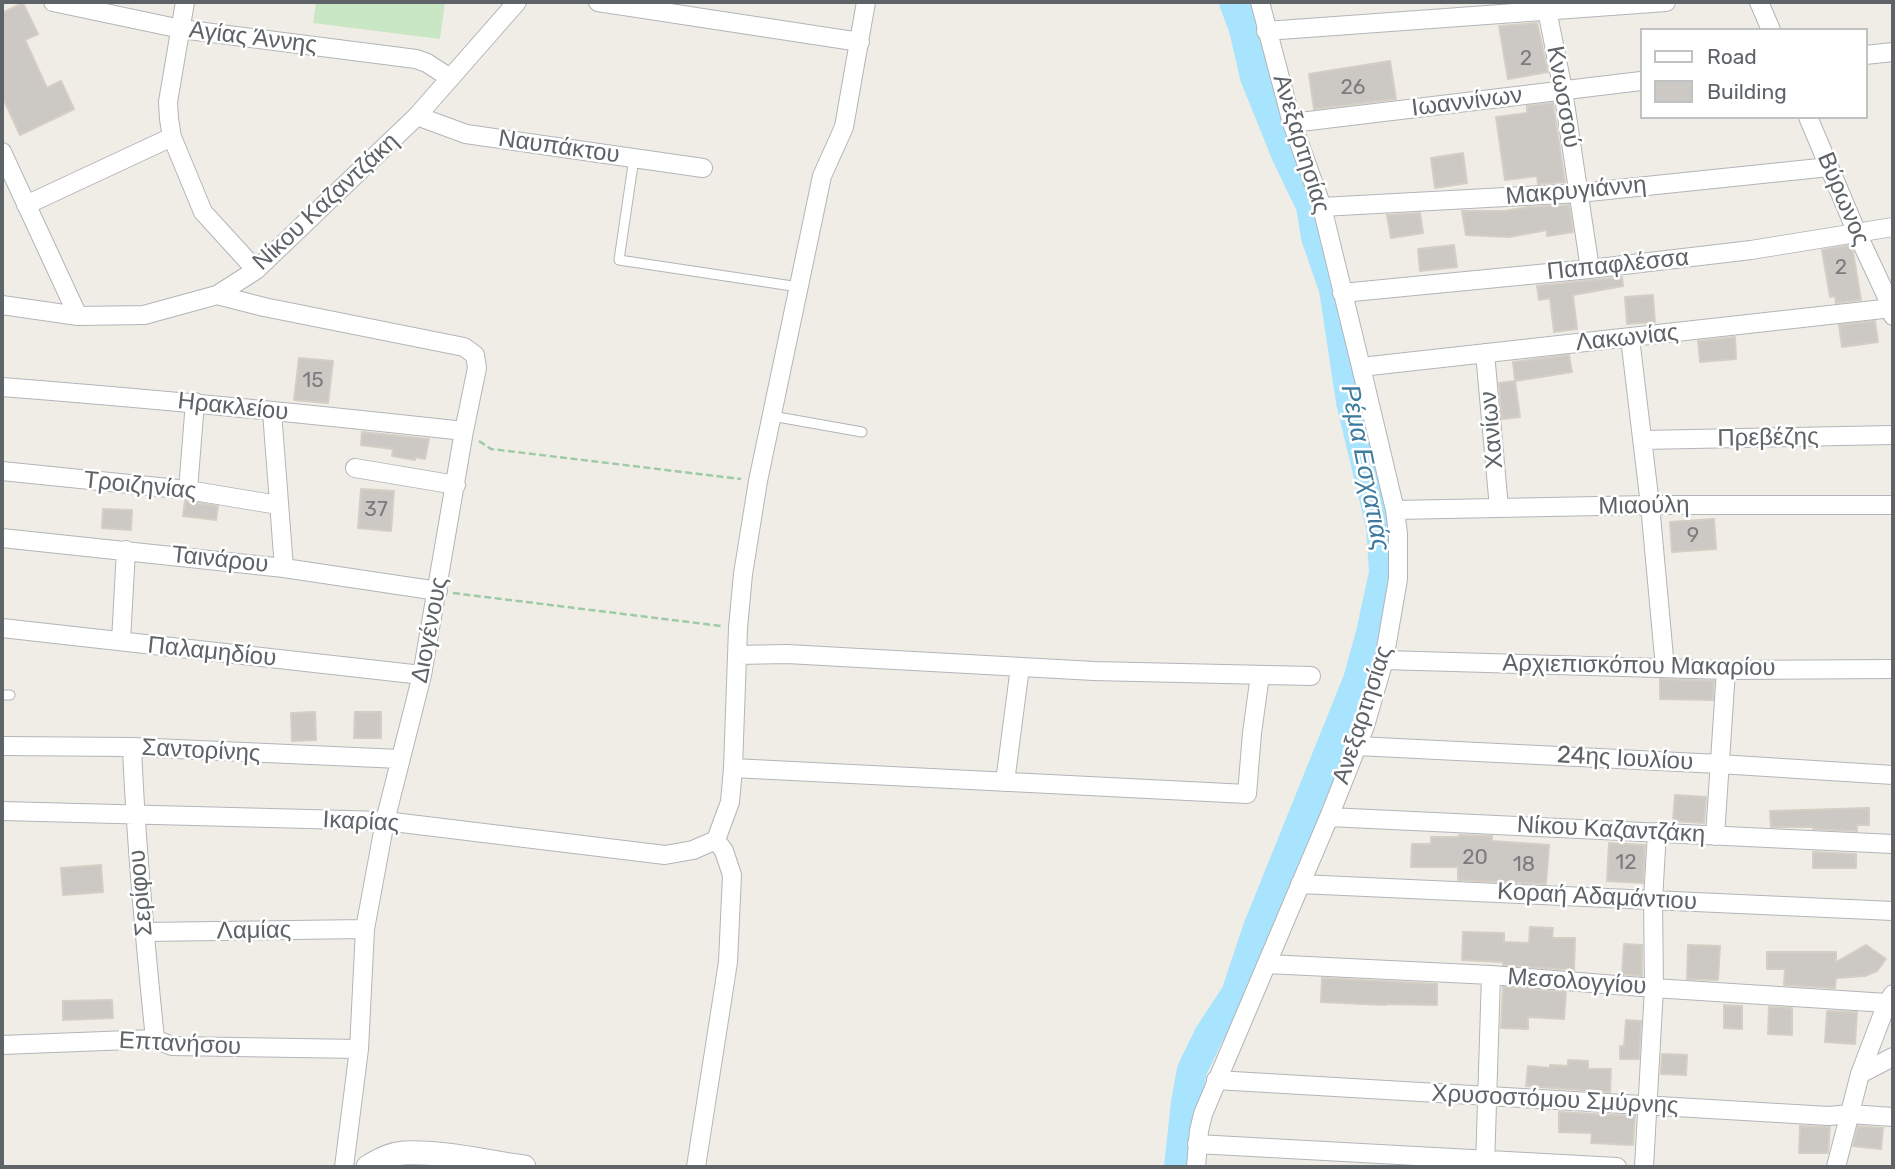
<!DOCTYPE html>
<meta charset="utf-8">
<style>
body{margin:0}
#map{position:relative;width:1895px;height:1169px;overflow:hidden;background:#f0ede7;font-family:Rubik,sans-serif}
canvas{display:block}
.frame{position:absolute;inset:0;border:4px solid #5e6367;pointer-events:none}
.legend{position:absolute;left:1640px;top:28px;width:228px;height:91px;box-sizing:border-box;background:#fff;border:2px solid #bfc1c2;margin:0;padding:9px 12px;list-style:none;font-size:21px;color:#5e6367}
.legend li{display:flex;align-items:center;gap:14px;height:35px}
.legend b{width:35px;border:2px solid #bfc1c2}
</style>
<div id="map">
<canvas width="1895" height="1169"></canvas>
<div class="frame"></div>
<ul class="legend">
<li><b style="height:9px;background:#fff"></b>Road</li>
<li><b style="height:19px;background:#ccc8c4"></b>Building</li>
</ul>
</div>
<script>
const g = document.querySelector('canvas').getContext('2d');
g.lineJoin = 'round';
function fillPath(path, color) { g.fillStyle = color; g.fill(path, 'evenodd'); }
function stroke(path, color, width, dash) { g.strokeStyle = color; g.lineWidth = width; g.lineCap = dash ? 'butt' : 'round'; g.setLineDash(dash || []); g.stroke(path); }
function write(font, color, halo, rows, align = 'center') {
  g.font = font + ' Rubik,sans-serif'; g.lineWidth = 5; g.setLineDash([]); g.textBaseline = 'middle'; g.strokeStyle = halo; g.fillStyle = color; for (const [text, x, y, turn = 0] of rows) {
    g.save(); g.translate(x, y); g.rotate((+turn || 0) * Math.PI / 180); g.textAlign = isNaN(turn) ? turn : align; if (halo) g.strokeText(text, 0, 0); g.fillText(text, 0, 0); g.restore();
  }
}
fillPath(new Path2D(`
 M316,2H445L440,39L313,23Z`), '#c9e7c4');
stroke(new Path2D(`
 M1179,1167L1186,1102L1192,1070L1209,1035L1236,994L1258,928L1358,680L1371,633L1384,573L1381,526L1351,402L1334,289L1316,237L1311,206L1286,154L1255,77L1244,29L1234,2`), '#a9e4fe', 30);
const building = new Path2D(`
 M23,3L38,34L25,40L47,88L61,81L74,109L20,135L2,96V13Z
 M1537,23L1548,72L1508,79L1499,26Z
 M1390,61L1396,99L1314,109L1309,74Z
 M1553,103L1565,182L1538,184L1537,176L1505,180L1496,117L1527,113V106Z
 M1463,153L1467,183L1435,188L1431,158Z
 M1569,205L1573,232L1547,236V230L1509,237L1466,235L1462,211H1505L1528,207Z
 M1420,213L1423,233L1391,238L1387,215Z
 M1454,245L1457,267L1420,271L1418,249Z
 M1850,245L1853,252L1861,300L1836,303L1835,296L1830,297L1822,250Z
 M1622,277L1623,286L1573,295L1577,329L1554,332L1550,298L1539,300L1537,286Z
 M1653,295L1655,322L1627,324L1625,297Z
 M1875,321L1878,342L1842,347L1839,325Z
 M1735,337L1736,359L1700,362L1698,341Z
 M1569,355L1572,372L1515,381L1513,362Z
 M299,358L333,361L328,403L294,400Z
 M1515,381L1520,417L1502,419L1499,383Z
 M362,432L429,439L425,459L415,457V460L392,456L393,449L361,445Z
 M361,489L394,491L391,531L358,528Z
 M185,501L218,506L216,520L183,516Z
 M103,509L132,510L131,530L102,528Z
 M1714,519L1716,549L1672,552L1670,522Z
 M1660,679L1714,681L1713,700L1660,699Z
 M315,712L316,740L292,741L291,713Z
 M355,712H381V738H354Z
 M1675,795L1706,797L1704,823L1673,821Z
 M1869,808V825H1857V831L1813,829V827H1771L1770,811Z
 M1459,835L1492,836V841L1549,845L1546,884L1458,880V867H1411L1412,844H1431V837H1459Z
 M1609,843L1645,845L1643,883L1607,881Z
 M1813,852L1856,854V868H1813Z
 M101,865L103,892L63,895L61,868Z
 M1530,927L1553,928L1552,938H1575L1574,970L1503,965V962L1462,960L1463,932L1504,933V942L1529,943Z
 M1624,944L1642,945V976L1622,974Z
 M1688,945L1720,946L1718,980L1687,979Z
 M1866,945L1886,959L1877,971L1865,976L1836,978L1835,988L1784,985L1785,969H1767V952H1836V962Z
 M1322,978L1437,984V1005L1386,1004V1005L1321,1002Z
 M1503,987L1566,992L1564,1019L1528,1017V1029L1501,1028Z
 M112,1000L113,1018L63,1020V1001Z
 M1724,1005L1742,1006V1029L1724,1028Z
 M1769,1007L1792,1008V1035L1768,1034Z
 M1827,1011L1857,1012L1855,1044L1825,1042Z
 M1626,1020L1641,1021L1639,1059H1620V1046H1624Z
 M1662,1054L1687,1055L1686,1075L1661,1074Z
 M1568,1060L1588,1061V1069H1611L1610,1092L1526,1086L1528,1066L1550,1068V1065L1568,1066Z
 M1559,1112L1635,1116L1633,1145L1591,1143L1592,1133L1559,1132Z
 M1800,1126L1830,1127L1828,1153H1799Z
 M1858,1126L1883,1128L1881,1149L1853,1146Z`);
fillPath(building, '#ccc8c4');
stroke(building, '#d5cec5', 2);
const lane = new Path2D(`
 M634,158L619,260L799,287
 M772,416L862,432
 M2,695H10`);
const street = new Path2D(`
 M53,2L181,29L416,59L427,63L450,78
 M185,2L168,102L169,119L172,137L203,212L256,270
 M598,2L860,42
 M1759,2L1771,30
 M1547,10L1563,90L1590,269
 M1266,31L1666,2
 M1865,55L1893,52
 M417,116L466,134L703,168
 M1808,117L1857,233L1892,308L1893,316
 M1292,123L1641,81
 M2,152L78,316
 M26,205L172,137
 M1322,207L1579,193L1829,167
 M1342,293L1590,269L1751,250L1893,227
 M217,295L264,307L464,347L475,355L477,368L464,431L422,675L385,821L365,929L359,1049L344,1167
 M2,305L78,316L144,315L217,295L256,270L417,116L517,2
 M1630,338L1650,505L1665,668
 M1485,353L1499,508
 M1361,367L1892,308
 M2,387C156,399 310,414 464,431
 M272,412L284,568
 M1642,440L1893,435
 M355,468L456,485
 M2,471L188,490L278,505
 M188,490L195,402
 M1395,510L1650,505H1893
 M2,538L284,568L438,591
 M2,628L422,675
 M121,641L126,550
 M737,655L787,654L1094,671L1311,676
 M1384,660L1726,670L1893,669
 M2,746L132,747L400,759
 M1357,746L1719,764L1893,775
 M132,747C136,845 145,942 155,1039
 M733,768L1247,794L1252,733L1260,675
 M1005,782L1020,667
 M2,811L385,821L665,855L693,850L716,840
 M1329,817L1893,844
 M1715,836L1726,670
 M1300,884L1893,911
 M144,932L365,929
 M1267,964L1491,975L1654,988L1887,1003
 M2,1045L155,1039L172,1046L359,1049
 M1860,1074L1893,1057
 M1216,1080L1829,1116L1850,1114L1893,1117
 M1197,1144L1617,1167
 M696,1167L728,962L732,875L724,851L716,840L730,802L733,768L738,628L743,574L758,481L822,176L844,127L866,2
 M1196,1167L1199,1131L1203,1114L1329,817L1365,726L1384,660L1398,579V534L1395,510L1361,367L1322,207L1292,123L1260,2
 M1485,1167L1491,975
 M1644,1167L1654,988L1653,900L1657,832
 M1836,1167L1860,1074L1887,1003L1893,994`);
const secondary = new Path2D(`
 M368,1167C379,1160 390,1154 404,1153C440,1151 487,1162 524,1167`);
stroke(lane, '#b2b5b9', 11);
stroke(street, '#b2b5b9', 20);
stroke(secondary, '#b3b7bb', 25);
stroke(new Path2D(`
 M479,441L491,449L741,479
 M453,593L721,626`), '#9ecba5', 2.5, [7, 3.5]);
stroke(lane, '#fff', 9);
stroke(street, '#fff', 18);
stroke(secondary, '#fff', 23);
write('21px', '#7a7c7e', null, [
 ["2",1526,59],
 ["26",1353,88],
 ["2",1841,268],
 ["15",313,381],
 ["37",376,510],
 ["9",1693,536],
 ["20",1475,858],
 ["12",1626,863],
 ["18",1524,865]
]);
write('24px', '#5e6367', '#fff', [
 ["Αγίας Άννης",253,38,7],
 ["Κνωσσού",1563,97,80],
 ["Ιωαννίνων",1467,102,-7],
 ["Ανεξαρτησίας",1301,144,73],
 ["Ναυπάκτου",559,147,8],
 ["Μακρυγιάννη",1576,191,-5],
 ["Βύρωνος",1843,199,67],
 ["Νίκου Καζαντζάκη",326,202,-43],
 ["Παπαφλέσσα",1618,265,-6],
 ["Λακωνίας",1627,338,-6],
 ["Ηρακλείου",233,407,6],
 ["Χανίων",1492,430,-95],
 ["Πρεβέζης",1768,438,-1],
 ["Τροιζηνίας",140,486,6],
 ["Μιαούλη",1644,506,-1],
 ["Ταινάρου",220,560,6],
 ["Διογένους",430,630,-79],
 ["Παλαμηδίου",212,652,6],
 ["Αρχιεπισκόπου Μακαρίου",1639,666,1],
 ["Ανεξαρτησίας",1363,715,-72],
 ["Σαντορίνης",201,751,3],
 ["24ης Ιουλίου",1625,759,3],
 ["Ικαρίας",361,822,3],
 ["Νίκου Καζαντζάκη",1611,830,3],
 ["Σερίφου",141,893,-95],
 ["Κοραή Αδαμάντιου",1597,897,3],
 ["Λαμίας",254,931,-1],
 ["Μεσολογγίου",1577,982,4],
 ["Επτανήσου",180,1044,3],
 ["Χρυσοστόμου Σμύρνης",1555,1100,3]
]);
write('italic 26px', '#3f7b9f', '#fff', [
 ["Ρέμα Εσχατιάς",1365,468,79]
]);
</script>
